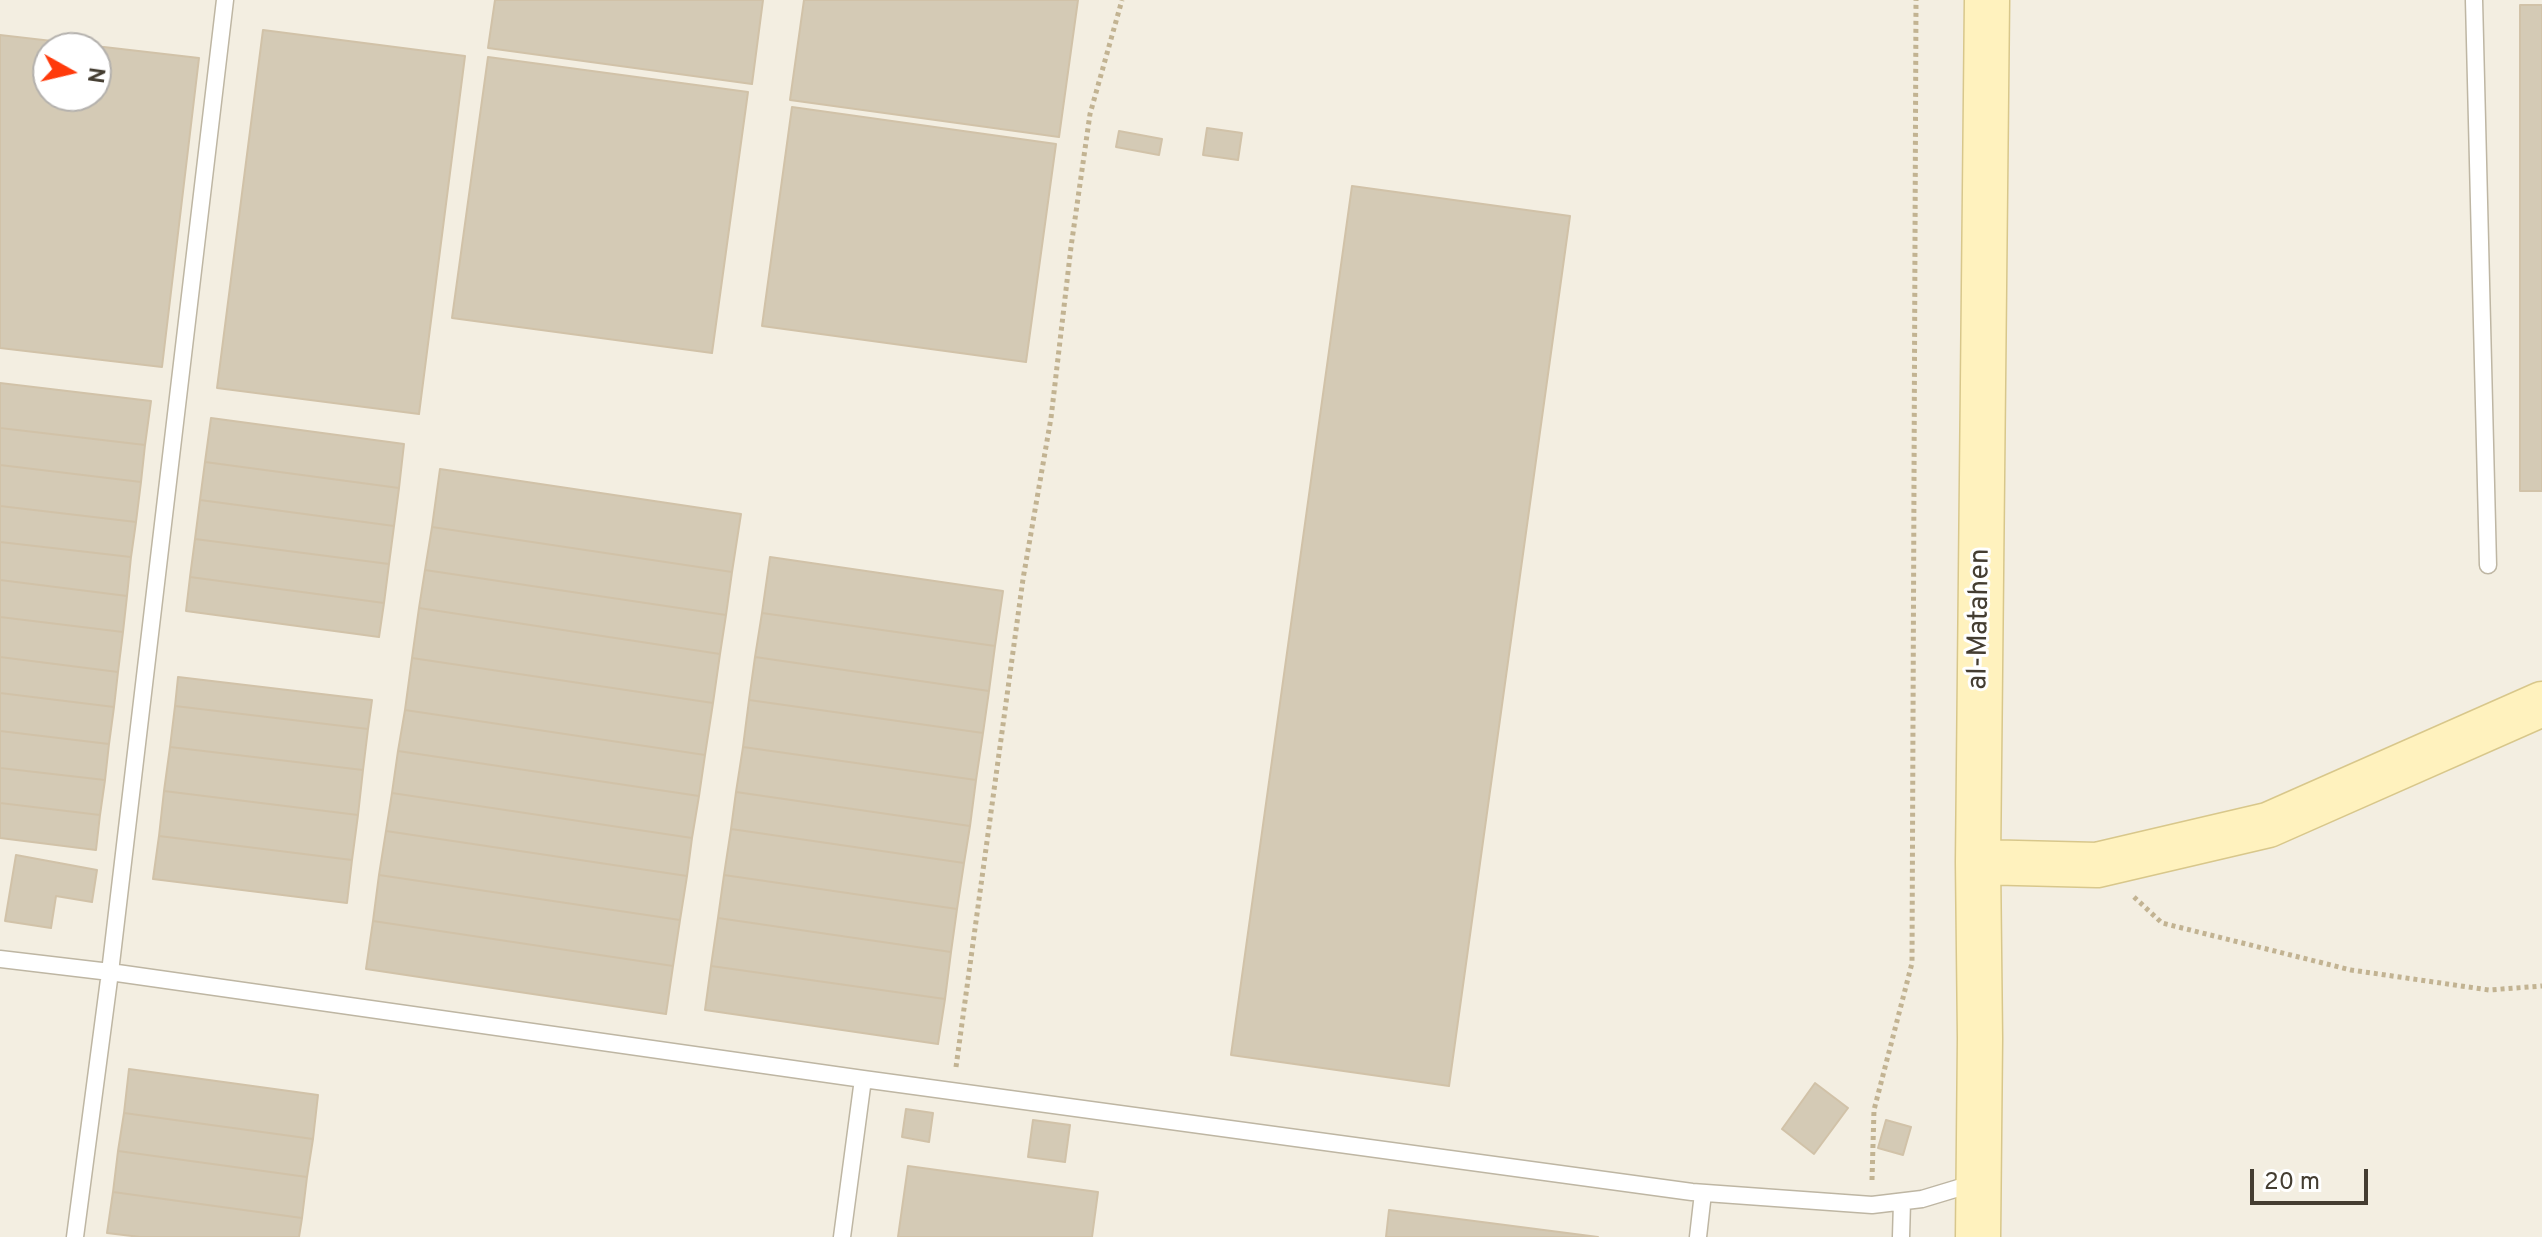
<!DOCTYPE html>
<style>
body{margin:0}
#map{position:relative;width:2542px;height:1237px;overflow:hidden;background:#f3eee1;font-family:Overpass,sans-serif}
canvas{display:block}
.north{position:absolute;left:32px;top:32px;width:80px;height:80px;box-sizing:border-box;background:#fff;border:2px solid #b4b1ad;border-radius:50%;rotate:98deg;font-size:22px;font-weight:700;line-height:32px;text-align:center;color:#443d31}
.north::after{content:'';display:block;margin:auto;width:28px;height:36px;background:#ff3a0b;clip-path:polygon(50% 0,100% 100%,50% 72%,0 100%)}
.scale{position:absolute;left:2250px;top:1169px;width:118px;height:36px;box-sizing:border-box;border:4px solid #443d31;border-top:0;padding-left:10px;font-size:24px;line-height:28px;white-space:nowrap;color:#443d31;-webkit-text-stroke:6px #fff;paint-order:stroke}
</style>
<div id="map">
<canvas width="2542" height="1237"></canvas>
<div class="north">N</div>
<div class="scale">20 m</div>
</div>
<script>
const g = document.querySelector('canvas').getContext('2d');
g.lineJoin = 'round';
function fillPath(path, color) { g.fillStyle = color; g.fill(path, 'evenodd'); }
function stroke(path, color, width, dash) { g.strokeStyle = color; g.lineWidth = width; g.lineCap = dash ? 'butt' : 'round'; g.setLineDash(dash || []); g.stroke(path); }
function write(font, color, halo, rows, align = 'center') {
  g.font = font + ' Overpass,sans-serif'; g.lineWidth = 6; g.setLineDash([]); g.textBaseline = 'middle'; g.strokeStyle = halo; g.fillStyle = color; for (const [text, x, y, turn = 0] of rows) {
    g.save(); g.translate(x, y); g.rotate((+turn || 0) * Math.PI / 180); g.textAlign = isNaN(turn) ? turn : align; if (halo) g.strokeText(text, 0, 0); g.fillText(text, 0, 0); g.restore();
  }
}
const building = new Path2D(`
 M495,0H763L752,84L488,48Z
 M804,0H1078L1059,137L790,100Z
 M2520,5H2542V491H2520Z
 M263,30L465,56L419,414L217,388Z
 M0,35L199,58L162,367L0,348ZM48,48H96V96H48Z
 M488,57L748,92L712,353L452,318Z
 M792,107L1056,144L1026,362L762,326Z
 M1207,128L1242,133L1238,160L1203,155Z
 M1119,131L1162,139L1159,155L1116,147Z
 M1352,186L1570,216L1449,1086L1231,1055Z
 M0,383L151,401L145,445L0,428Z
 M211,418L404,444L399,488L205,462Z
 M0,428L145,445L141,482L0,465Z
 M205,462L399,488L394,526L200,500Z
 M0,465L141,482L136,522L0,506Z
 M440,469L741,514L732,572L432,527Z
 M200,500L394,526L389,564L195,539Z
 M0,506L136,522L131,557L0,542Z
 M432,527L732,572L726,615L425,570Z
 M195,539L389,564L384,603L190,577Z
 M0,542L131,557L127,596L0,580Z
 M770,557L1003,591L995,646L762,613Z
 M425,570L726,615L720,654L419,608Z
 M190,577L384,603L379,637L186,611Z
 M0,580L127,596L123,632L0,617Z
 M419,608L720,654L713,703L412,658Z
 M762,613L995,646L989,691L755,657Z
 M0,617L123,632L118,672L0,657Z
 M0,657L118,672L114,707L0,693Z
 M755,657L989,691L983,733L749,700Z
 M412,658L713,703L705,755L405,710Z
 M178,677L372,700L368,729L175,706Z
 M0,693L114,707L109,744L0,731Z
 M749,700L983,733L976,780L743,747Z
 M175,706L368,729L363,770L170,747Z
 M405,710L705,755L699,796L398,751Z
 M0,731L109,744L105,780L0,768Z
 M170,747L363,770L358,815L164,791Z
 M743,747L976,780L970,826L736,792Z
 M398,751L699,796L692,838L392,793Z
 M0,768L105,780L100,815L0,803Z
 M164,791L358,815L352,860L159,836Z
 M736,792L970,826L964,863L731,829Z
 M392,793L692,838L687,876L386,831Z
 M0,803L100,815L96,850L0,838Z
 M731,829L964,863L957,909L724,875Z
 M386,831L687,876L680,920L379,875Z
 M159,836L352,860L347,903L153,879Z
 M16,855L97,870L92,902L56,896L51,928L5,921Z
 M379,875L680,920L673,966L373,921Z
 M724,875L957,909L951,952L718,918Z
 M718,918L951,952L945,999L711,966Z
 M373,921L673,966L666,1014L366,969Z
 M711,966L945,999L938,1044L705,1010Z
 M129,1069L318,1095L313,1139L124,1113Z
 M1815,1083L1848,1108L1814,1154L1782,1129Z
 M906,1109L933,1113L929,1142L902,1137Z
 M124,1113L313,1139L307,1177L118,1151Z
 M1033,1120L1070,1125L1065,1162L1028,1157Z
 M1886,1120L1911,1127L1903,1155L1878,1148Z
 M118,1151L307,1177L302,1218L113,1192Z
 M908,1166L1098,1192L1092,1237H898Z
 M113,1192L302,1218L299,1237H140L107,1233Z
 M1389,1210L1598,1237H1386Z`);
fillPath(building, '#d4cab5');
stroke(building, '#d1c2a8', 2);
const lane = new Path2D(`
 M2474,0L2488,565
 M0,959L110,972L863,1079L1692,1192L1872,1205L1922,1199L1975,1183
 M75,1237L110,972L225,0
 M842,1237L863,1079
 M1698,1237L1703,1193
 M1901,1237L1902,1202`);
const secondary = new Path2D(`
 M1978,862L2097,865L2268,825L2542,704
 M1978,1237L1980,1039L1978,862L1987,0`);
stroke(lane, '#beb6a3', 19);
stroke(secondary, '#d8c78b', 47);
stroke(new Path2D(`
 M2134,897L2162,923L2351,970L2489,990L2542,986
 M956,1067L1023,579L1051,418L1071,247L1090,114L1122,0
 M1872,1180L1874,1110L1912,963L1916,0`), '#c2b392', 5, [4, 4]);
stroke(lane, '#fff', 16);
stroke(secondary, '#fff2be', 44);
write('28px', '#443d31', '#fff', [
 ["al-Matahen",1981,619,-89]
]);
</script>
